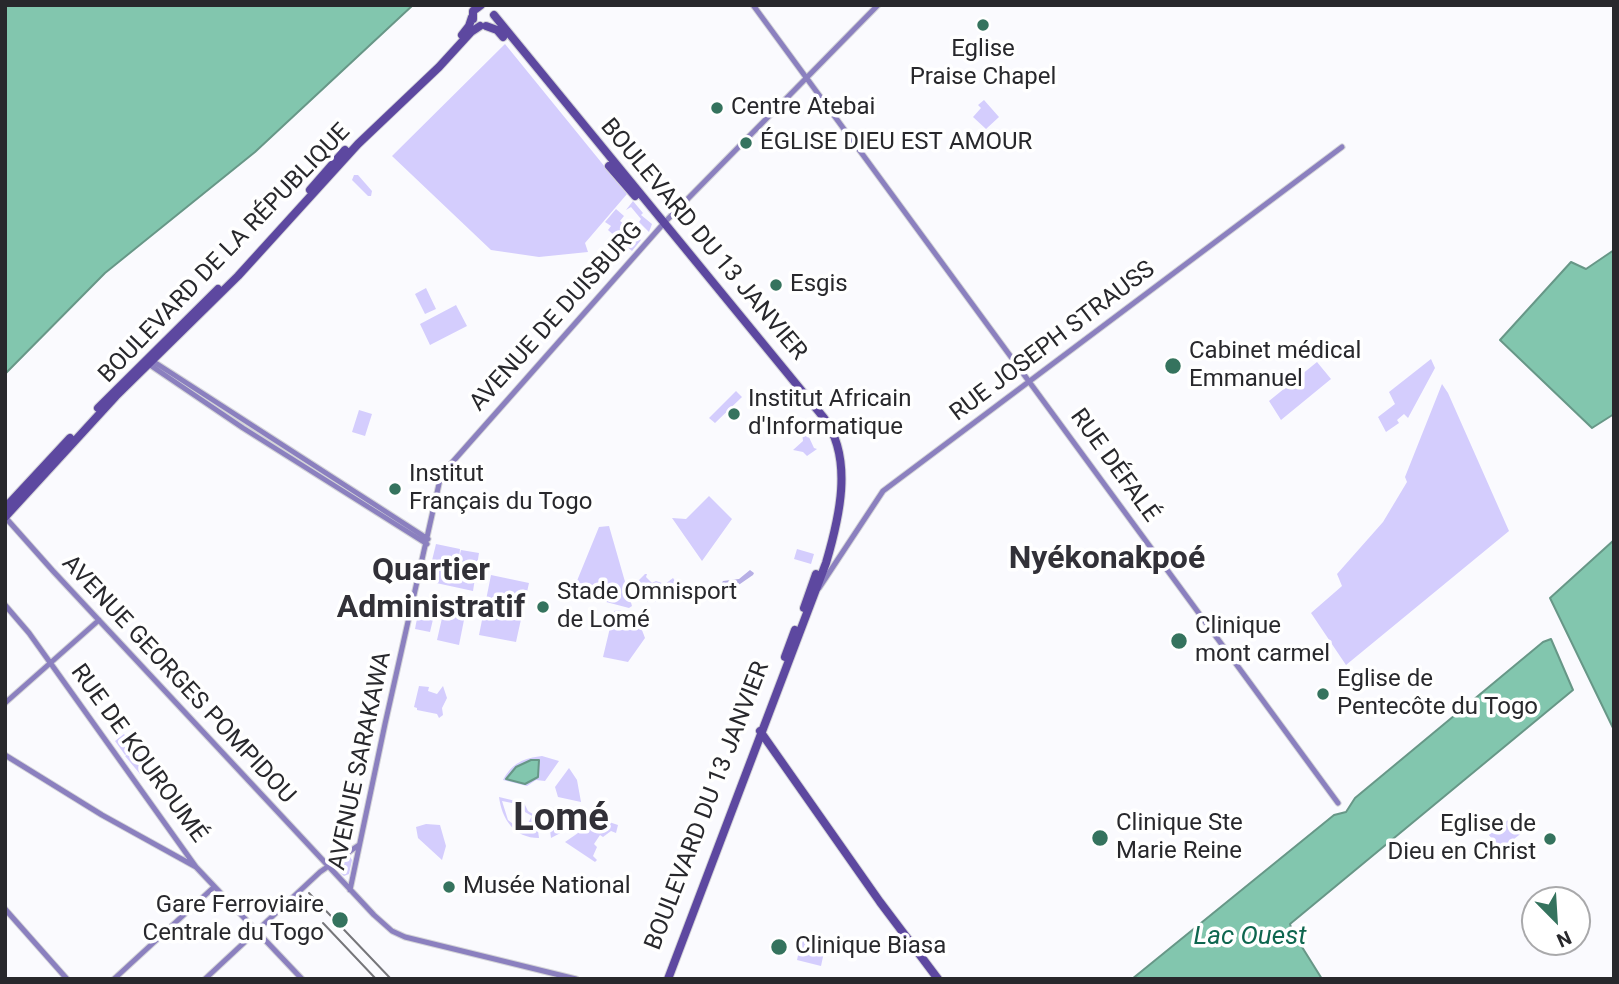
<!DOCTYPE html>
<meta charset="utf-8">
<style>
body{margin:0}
#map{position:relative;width:1619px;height:984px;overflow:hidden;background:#fafafe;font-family:Roboto,sans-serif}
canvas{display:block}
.frame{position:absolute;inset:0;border:7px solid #28282c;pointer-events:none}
.north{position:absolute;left:1521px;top:886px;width:70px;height:70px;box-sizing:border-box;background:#fff;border:2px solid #a9a9ab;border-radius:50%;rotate:156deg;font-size:19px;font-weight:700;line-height:28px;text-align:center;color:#28282c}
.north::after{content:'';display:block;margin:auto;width:24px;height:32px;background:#35735e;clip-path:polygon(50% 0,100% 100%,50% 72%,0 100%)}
</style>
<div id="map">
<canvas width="1619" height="984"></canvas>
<div class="frame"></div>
<div class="north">N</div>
</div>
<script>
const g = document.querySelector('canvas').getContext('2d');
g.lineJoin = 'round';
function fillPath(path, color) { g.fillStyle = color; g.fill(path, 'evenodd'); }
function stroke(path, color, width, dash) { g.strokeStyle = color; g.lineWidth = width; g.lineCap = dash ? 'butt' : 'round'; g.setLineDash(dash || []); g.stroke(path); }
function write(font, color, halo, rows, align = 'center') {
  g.font = font + ' Roboto,sans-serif'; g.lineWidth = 7; g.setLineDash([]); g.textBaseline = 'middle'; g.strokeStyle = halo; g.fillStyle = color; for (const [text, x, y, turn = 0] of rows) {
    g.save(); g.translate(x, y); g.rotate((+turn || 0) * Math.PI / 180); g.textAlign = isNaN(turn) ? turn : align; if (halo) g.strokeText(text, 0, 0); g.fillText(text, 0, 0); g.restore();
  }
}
fillPath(new Path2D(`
 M505,44L627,194L585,243L588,252L539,257L491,250L392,156Z
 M984,100L999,117L986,129L973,117L981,108L978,105Z
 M354,175H358L372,191L371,196H368L352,180Z
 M633,201L643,213L641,215L652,224L649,232L639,222L641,219L631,207L626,210Z
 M616,209L624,216L620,221L624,224L620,229L625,233L621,238L627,244L635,235L641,240L632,251L608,230L611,226L605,222Z
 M426,288L436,309L425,314L415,294Z
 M456,305L467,326L430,345L420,324Z
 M1431,359L1435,368L1408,418L1404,414L1397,420L1399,423L1386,432L1378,417L1395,404L1389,392Z
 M1317,362L1331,379L1281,420L1269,401Z
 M1442,384L1448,393L1509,531L1346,665L1311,613L1342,586L1337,574L1383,522L1407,482L1405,477Z
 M736,391L742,397L715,423L709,418Z
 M359,410L372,414L365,436L352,432Z
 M809,427L813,430L808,435L814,448L817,449L807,456L803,452L793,450L803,441L802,433Z
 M709,496L732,519L702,561L672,518L686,519Z
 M609,526L632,606L629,608L572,593L599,527Z
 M436,544L460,549L459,558L461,550L479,553L473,591L427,581Z
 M797,549L814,554L811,564L794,559Z
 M645,574H647L646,577L652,583L656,581L665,584L673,578L677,584L663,602H646L642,591L644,590L639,580Z
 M491,575L529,583L516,642L479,635Z
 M445,605L466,610L459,645L437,640Z
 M419,608L435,611L430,632L415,629Z
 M619,610L637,617L645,638L628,662L603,657L614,611Z
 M419,686L429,687L428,691L437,694L443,686L447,698L442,708L443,715L439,718L437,714L417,710V708L414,707Z
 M379,700L373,719L360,717L359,715L363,703L370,707L376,705Z
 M124,734L149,767L140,774L125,756L129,753L125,755L115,741Z
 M542,756L559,761L545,781L536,780L527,786L503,780C512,763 524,758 542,756Z
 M569,768L577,780L581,802L558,797L555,787Z
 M499,797L524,803L528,811L536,816L539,838C514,838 502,819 499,797ZM502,801L522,805L525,812L532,816L523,832L508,820Z
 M556,808L579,812L568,829L551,838L548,815Z
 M1516,814L1528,828L1500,850L1489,835Z
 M586,816H591L618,825L616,833L611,831L603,837L600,835L594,844L597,847L593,856L597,860L595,862L565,842L578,833Z
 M426,824L440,825L446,846L442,860L418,838L416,827Z
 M349,855L352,860L349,874L344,876L334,867Z
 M802,937L826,943L821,966L797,960Z`), '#d4cdfd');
fillPath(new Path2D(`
 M750,570L754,573L753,575L727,593L726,586L721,584L723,581L739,579Z`), '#b7afe5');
const water = new Path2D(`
 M5,5H413L255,152L105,273L5,374Z
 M1614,250V414L1592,428L1500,340L1571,262L1586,269Z
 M1614,540V730L1550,598Z
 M1551,639L1573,690L1290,924L1292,931L1322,979H1132L1334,815L1346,812L1355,798L1543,642Z
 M531,760H539L538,777L525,784L506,779L516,767Z`);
fillPath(water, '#82c6ae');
stroke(water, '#679787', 2);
const secondary = new Path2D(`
 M753,5L1338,803
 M151,360L428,539
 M147,363L243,428L427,544
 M5,517L53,571L374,915L392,931L405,937L576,979
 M819,588L883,491L1342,147
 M5,605L29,633L196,867L302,979
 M5,703L99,620
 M5,755L102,815L196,867
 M350,890L385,724L441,475L664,223L878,5
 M5,909L67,979
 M114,979L214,887
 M205,979L320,872L359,845`);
const highway = new Path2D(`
 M494,15L824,418C854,459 839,519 826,563L668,979
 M473,19V11L481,5
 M486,26L497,30L503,37
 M462,35L469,26L472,17
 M609,166L635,196
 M310,190L345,150
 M98,408L218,289
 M5,508L70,438
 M5,517L116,396L238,276L358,144L439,67L471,32L480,26
 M804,608L816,574
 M785,657L795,630
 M760,731L880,902L938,979`);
stroke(secondary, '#d4d4d8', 7);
stroke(highway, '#d4d4d8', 10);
stroke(secondary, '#8b80bf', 5);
stroke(highway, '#5d48a0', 8);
stroke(new Path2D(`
 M309,893L391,979
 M323,923L376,979`), '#76767a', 2);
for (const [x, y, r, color] of [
 [983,25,7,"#35735e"],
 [717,108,7,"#35735e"],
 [746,143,7,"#35735e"],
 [776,285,7,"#35735e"],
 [1173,366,9,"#35735e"],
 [734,414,7,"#35735e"],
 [395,489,7,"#35735e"],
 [543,607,7,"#35735e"],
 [1179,641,9,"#35735e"],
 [1323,694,7,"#35735e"],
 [1100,838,9,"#35735e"],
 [1550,839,7,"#35735e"],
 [449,887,7,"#35735e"],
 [340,920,9,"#35735e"],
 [779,947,9,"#35735e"]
]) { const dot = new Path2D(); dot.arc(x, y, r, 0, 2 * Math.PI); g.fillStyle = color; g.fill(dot); stroke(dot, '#fff', 2.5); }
write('24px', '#28282c', '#fff', [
 ["Eglise",983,50,"center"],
 ["Praise Chapel",983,78,"center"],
 ["Centre Atebai",731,108],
 ["ÉGLISE DIEU EST AMOUR",760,143],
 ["Esgis",790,285],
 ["Cabinet médical",1189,352],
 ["Emmanuel",1189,380],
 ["Institut Africain",748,400],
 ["d'Informatique",748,428],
 ["Institut",409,475],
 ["Français du Togo",409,503],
 ["Stade Omnisport",557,593],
 ["de Lomé",557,621],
 ["Clinique",1195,627],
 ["mont carmel",1195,655],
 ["Eglise de",1337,680],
 ["Pentecôte du Togo",1337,708],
 ["Clinique Ste",1116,824],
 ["Marie Reine",1116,852],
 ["Eglise de",1536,825,"right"],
 ["Dieu en Christ",1536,853,"right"],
 ["Musée National",463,887],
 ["Gare Ferroviaire",324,906,"right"],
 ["Centrale du Togo",324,934,"right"],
 ["Clinique Biasa",795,947]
], 'left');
write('24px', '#28282c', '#fff', [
 ["BOULEVARD DU 13 JANVIER",703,240,50],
 ["BOULEVARD DE LA RÉPUBLIQUE",225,254,-46],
 ["AVENUE DE DUISBURG",557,317,-48],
 ["RUE JOSEPH STRAUSS",1053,342,-37],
 ["RUE DÉFALÉ",1114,466,54],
 ["AVENUE GEORGES POMPIDOU",178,680,47],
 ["RUE DE KOUROUMÉ",138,754,54],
 ["AVENUE SARAKAWA",361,761,-78],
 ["BOULEVARD DU 13 JANVIER",708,806,-69]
]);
write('italic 26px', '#0e664f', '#fff', [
 ["Lac Ouest",1250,937]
]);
write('bold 32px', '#323138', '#fff', [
 ["Nyékonakpoé",1107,560],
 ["Quartier",431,572],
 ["Administratif",431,609]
]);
write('bold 38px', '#323138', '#fff', [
 ["Lomé",561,820]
]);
</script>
